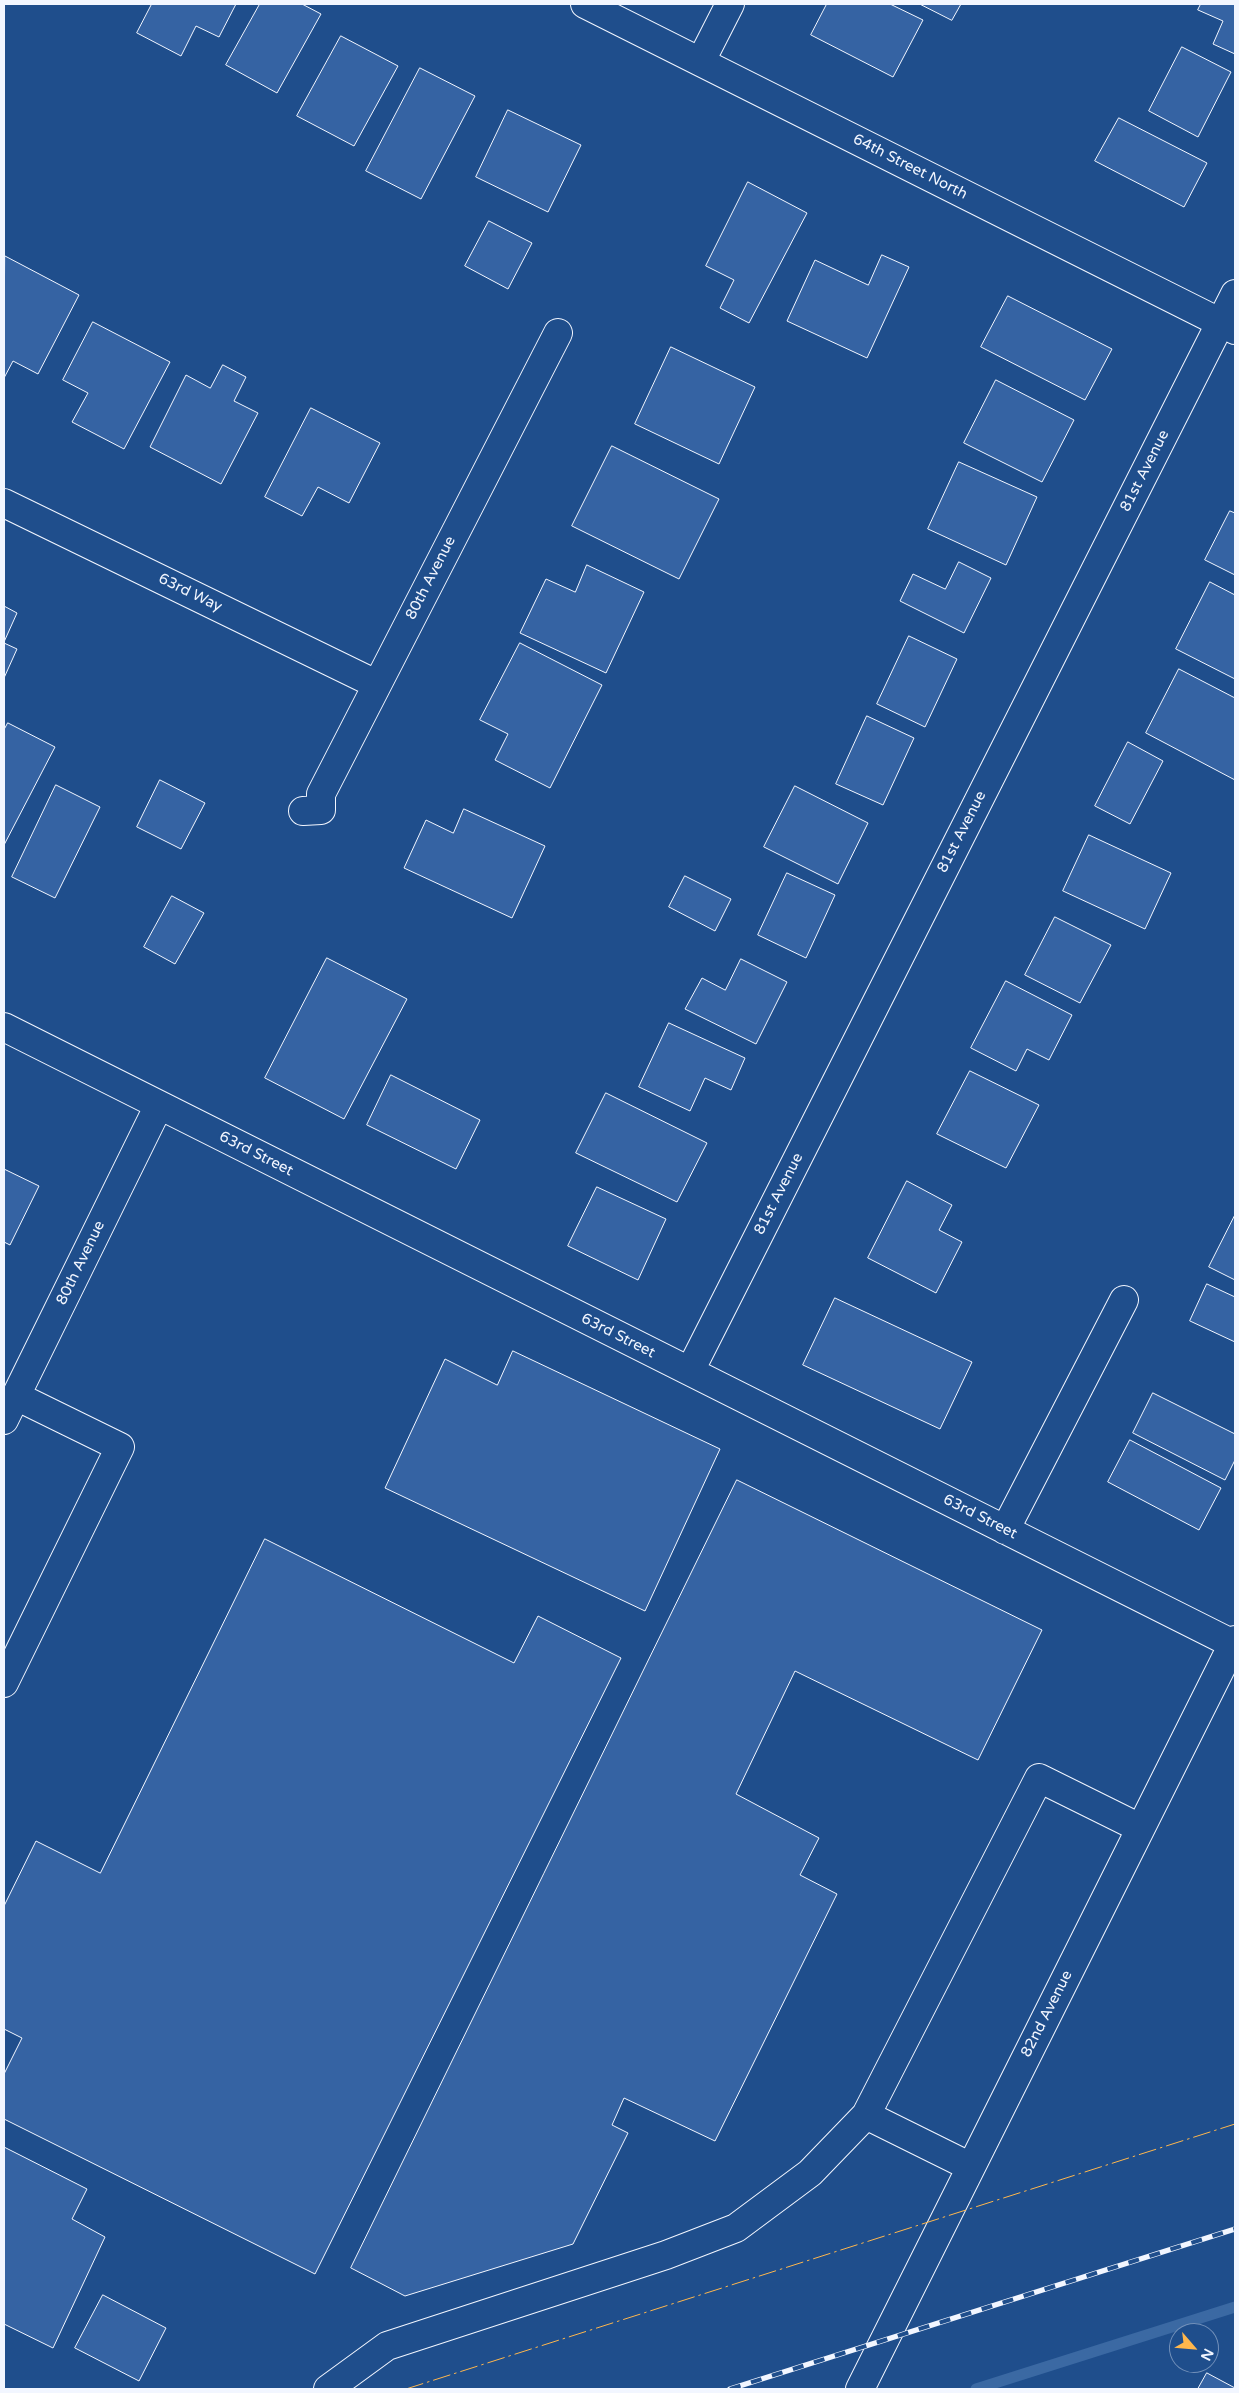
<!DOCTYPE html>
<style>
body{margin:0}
#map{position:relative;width:1239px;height:2393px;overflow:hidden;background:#1f4e8c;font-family:"Varela Round",sans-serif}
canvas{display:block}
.frame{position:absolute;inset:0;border:5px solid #f2f6ff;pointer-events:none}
.north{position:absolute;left:1169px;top:2323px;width:50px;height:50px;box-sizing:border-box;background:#1f4e8c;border:1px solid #7391ba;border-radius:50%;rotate:117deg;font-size:14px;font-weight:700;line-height:20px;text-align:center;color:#f2f6ff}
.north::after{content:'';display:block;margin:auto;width:18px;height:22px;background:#ffb74d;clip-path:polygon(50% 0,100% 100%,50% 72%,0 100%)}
</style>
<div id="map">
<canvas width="1239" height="2393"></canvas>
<div class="frame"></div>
<div class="north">N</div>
</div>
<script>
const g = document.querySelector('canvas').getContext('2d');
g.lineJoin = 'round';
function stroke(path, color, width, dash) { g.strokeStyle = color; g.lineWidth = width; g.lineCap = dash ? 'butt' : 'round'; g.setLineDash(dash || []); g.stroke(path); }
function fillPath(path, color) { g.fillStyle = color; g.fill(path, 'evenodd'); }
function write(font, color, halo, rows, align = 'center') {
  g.font = font + ' "Varela Round",sans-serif'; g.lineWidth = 4; g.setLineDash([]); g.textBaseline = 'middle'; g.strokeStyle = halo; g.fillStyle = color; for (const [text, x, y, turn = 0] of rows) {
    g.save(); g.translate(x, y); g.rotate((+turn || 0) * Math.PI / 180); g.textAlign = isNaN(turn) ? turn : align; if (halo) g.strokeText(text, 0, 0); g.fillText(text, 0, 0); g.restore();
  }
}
stroke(new Path2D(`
 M976,2389L1235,2307`), '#3b69a3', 11);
const building = new Path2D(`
 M152,4H236L219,37L196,26L181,56L137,33Z
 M260,4H302L321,14L277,93L226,65Z
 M827,4H890L923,20L893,77L811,35Z
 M920,4H961L952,20Z
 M1201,4H1235V54L1213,44L1223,21L1198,10Z
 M341,36L398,66L354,146L297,116Z
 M1182,47L1231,72L1198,137L1149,111Z
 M420,68L475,96L421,199L366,171Z
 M508,110L581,145L548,212L476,177Z
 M1119,118L1207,163L1184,207L1095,161Z
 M748,182L807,213L749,323L720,308L734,280L706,266Z
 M489,221L532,243L508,289L465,266Z
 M882,255L909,267L867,358L787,321L815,260L868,285Z
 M5,256L79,295L38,374L13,361L4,378Z
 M1008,296L1112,349L1085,400L981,347Z
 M93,322L170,362L124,449L72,422L88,393L63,380Z
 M671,347L755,387L719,464L635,424Z
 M223,365L246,377L234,401L258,413L221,484L150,447L186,375L210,388Z
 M996,380L1074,420L1042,482L964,443Z
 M311,408L380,443L349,503L318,487L302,516L265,497Z
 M612,446L719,499L679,579L572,526Z
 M959,462L1037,497L1006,565L928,529Z
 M1230,511L1235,513V575L1205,560Z
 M959,562L991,578L964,633L900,601L913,574L945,589Z
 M587,565L644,592L606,673L520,633L546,579L575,592Z
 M1210,582L1235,595V679L1176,649Z
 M4,606L17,613L4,642Z
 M909,636L957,659L925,727L877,704Z
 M4,643L17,649L4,678Z
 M520,643L602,685L550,788L495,760L508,734L480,720Z
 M1179,669L1235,698V780L1146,733Z
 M867,716L914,738L883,805L836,784Z
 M8,723L55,747L4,845V730Z
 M1128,742L1163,761L1130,824L1095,806Z
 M160,780L205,803L181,849L137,827Z
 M56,785L100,807L55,898L12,877Z
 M795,786L868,823L838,884L764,847Z
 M464,809L545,846L512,918L404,868L426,820L453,833Z
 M1089,835L1171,873L1145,929L1063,891Z
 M787,873L835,895L806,958L758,935Z
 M685,876L731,899L715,931L669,907Z
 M172,896L204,913L175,964L144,947Z
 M1055,917L1111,945L1080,1003L1025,975Z
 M327,958L407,999L344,1119L265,1078Z
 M741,959L787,982L756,1044L685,1009L702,978L725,990Z
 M1006,981L1072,1015L1049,1060L1027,1049L1016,1071L971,1048Z
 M669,1023L745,1058L731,1090L705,1078L690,1111L639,1087Z
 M970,1071L1039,1105L1006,1168L937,1134Z
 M391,1075L480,1120L456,1169L367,1125Z
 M606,1093L707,1143L677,1202L576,1153Z
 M4,1169L39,1186L10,1245L4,1242Z
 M907,1181L952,1205L939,1230L962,1242L936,1293L868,1258Z
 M597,1187L666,1219L638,1280L568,1246Z
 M1235,1215V1280L1209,1267Z
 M1207,1284L1235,1297V1342L1190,1321Z
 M835,1298L972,1362L940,1429L803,1365Z
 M513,1351L720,1449L645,1611L385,1488L445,1359L497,1385Z
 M1153,1393L1235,1434V1460L1225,1480L1133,1433Z
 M1130,1440L1221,1488L1199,1530L1108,1482Z
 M737,1480L1042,1630L978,1760L795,1671L736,1794L819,1838L800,1875L837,1894L715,2141L624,2098L612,2125L628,2133L573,2244L405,2296L351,2268Z
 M265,1539L514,1663L538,1616L621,1658L315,2274L4,2119V2074L22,2038L4,2029V1906L36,1841L100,1873Z
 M4,2147L87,2189L72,2219L105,2237L53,2348L4,2324Z
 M103,2295L166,2328L139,2381L75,2348Z
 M1207,2373L1235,2388V2389H1198Z`);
fillPath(building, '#3563a3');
stroke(building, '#f2f6ff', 1);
const minor = new Path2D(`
 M585,4L1235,330
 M701,61L730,4
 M4,503L376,684
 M303,811L321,810V794L558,333
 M4,1027L1233,1644
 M690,1371L1235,294
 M4,1420L159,1105
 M1005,1530L1124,1300
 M4,1683L120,1447L16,1396
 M971,2167L866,2115L1039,1778L1140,1828
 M328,2389L387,2346L666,2255L736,2228L810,2173L866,2115
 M860,2389L1235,1640`);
stroke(minor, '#f2f6ff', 30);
stroke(minor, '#1f4e8c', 28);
const rail = new Path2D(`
 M730,2389L1235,2229`);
stroke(rail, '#f2f6ff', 5.5);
stroke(rail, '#1f4e8c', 4, [11]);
stroke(new Path2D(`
 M406,2389L1235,2124`), '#ffb74d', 1, [18, 4, 2.5, 4]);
write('15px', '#f2f6ff', '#1f4e8c', [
 ["64th Street North",910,167,27],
 ["81st Avenue",1145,471,-63],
 ["80th Avenue",431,578,-63],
 ["63rd Way",190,593,26],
 ["81st Avenue",962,832,-63],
 ["63rd Street",256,1154,27],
 ["81st Avenue",779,1194,-63],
 ["80th Avenue",81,1263,-64],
 ["63rd Street",618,1336,27],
 ["63rd Street",980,1517,27],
 ["82nd Avenue",1047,2014,-63]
]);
</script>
